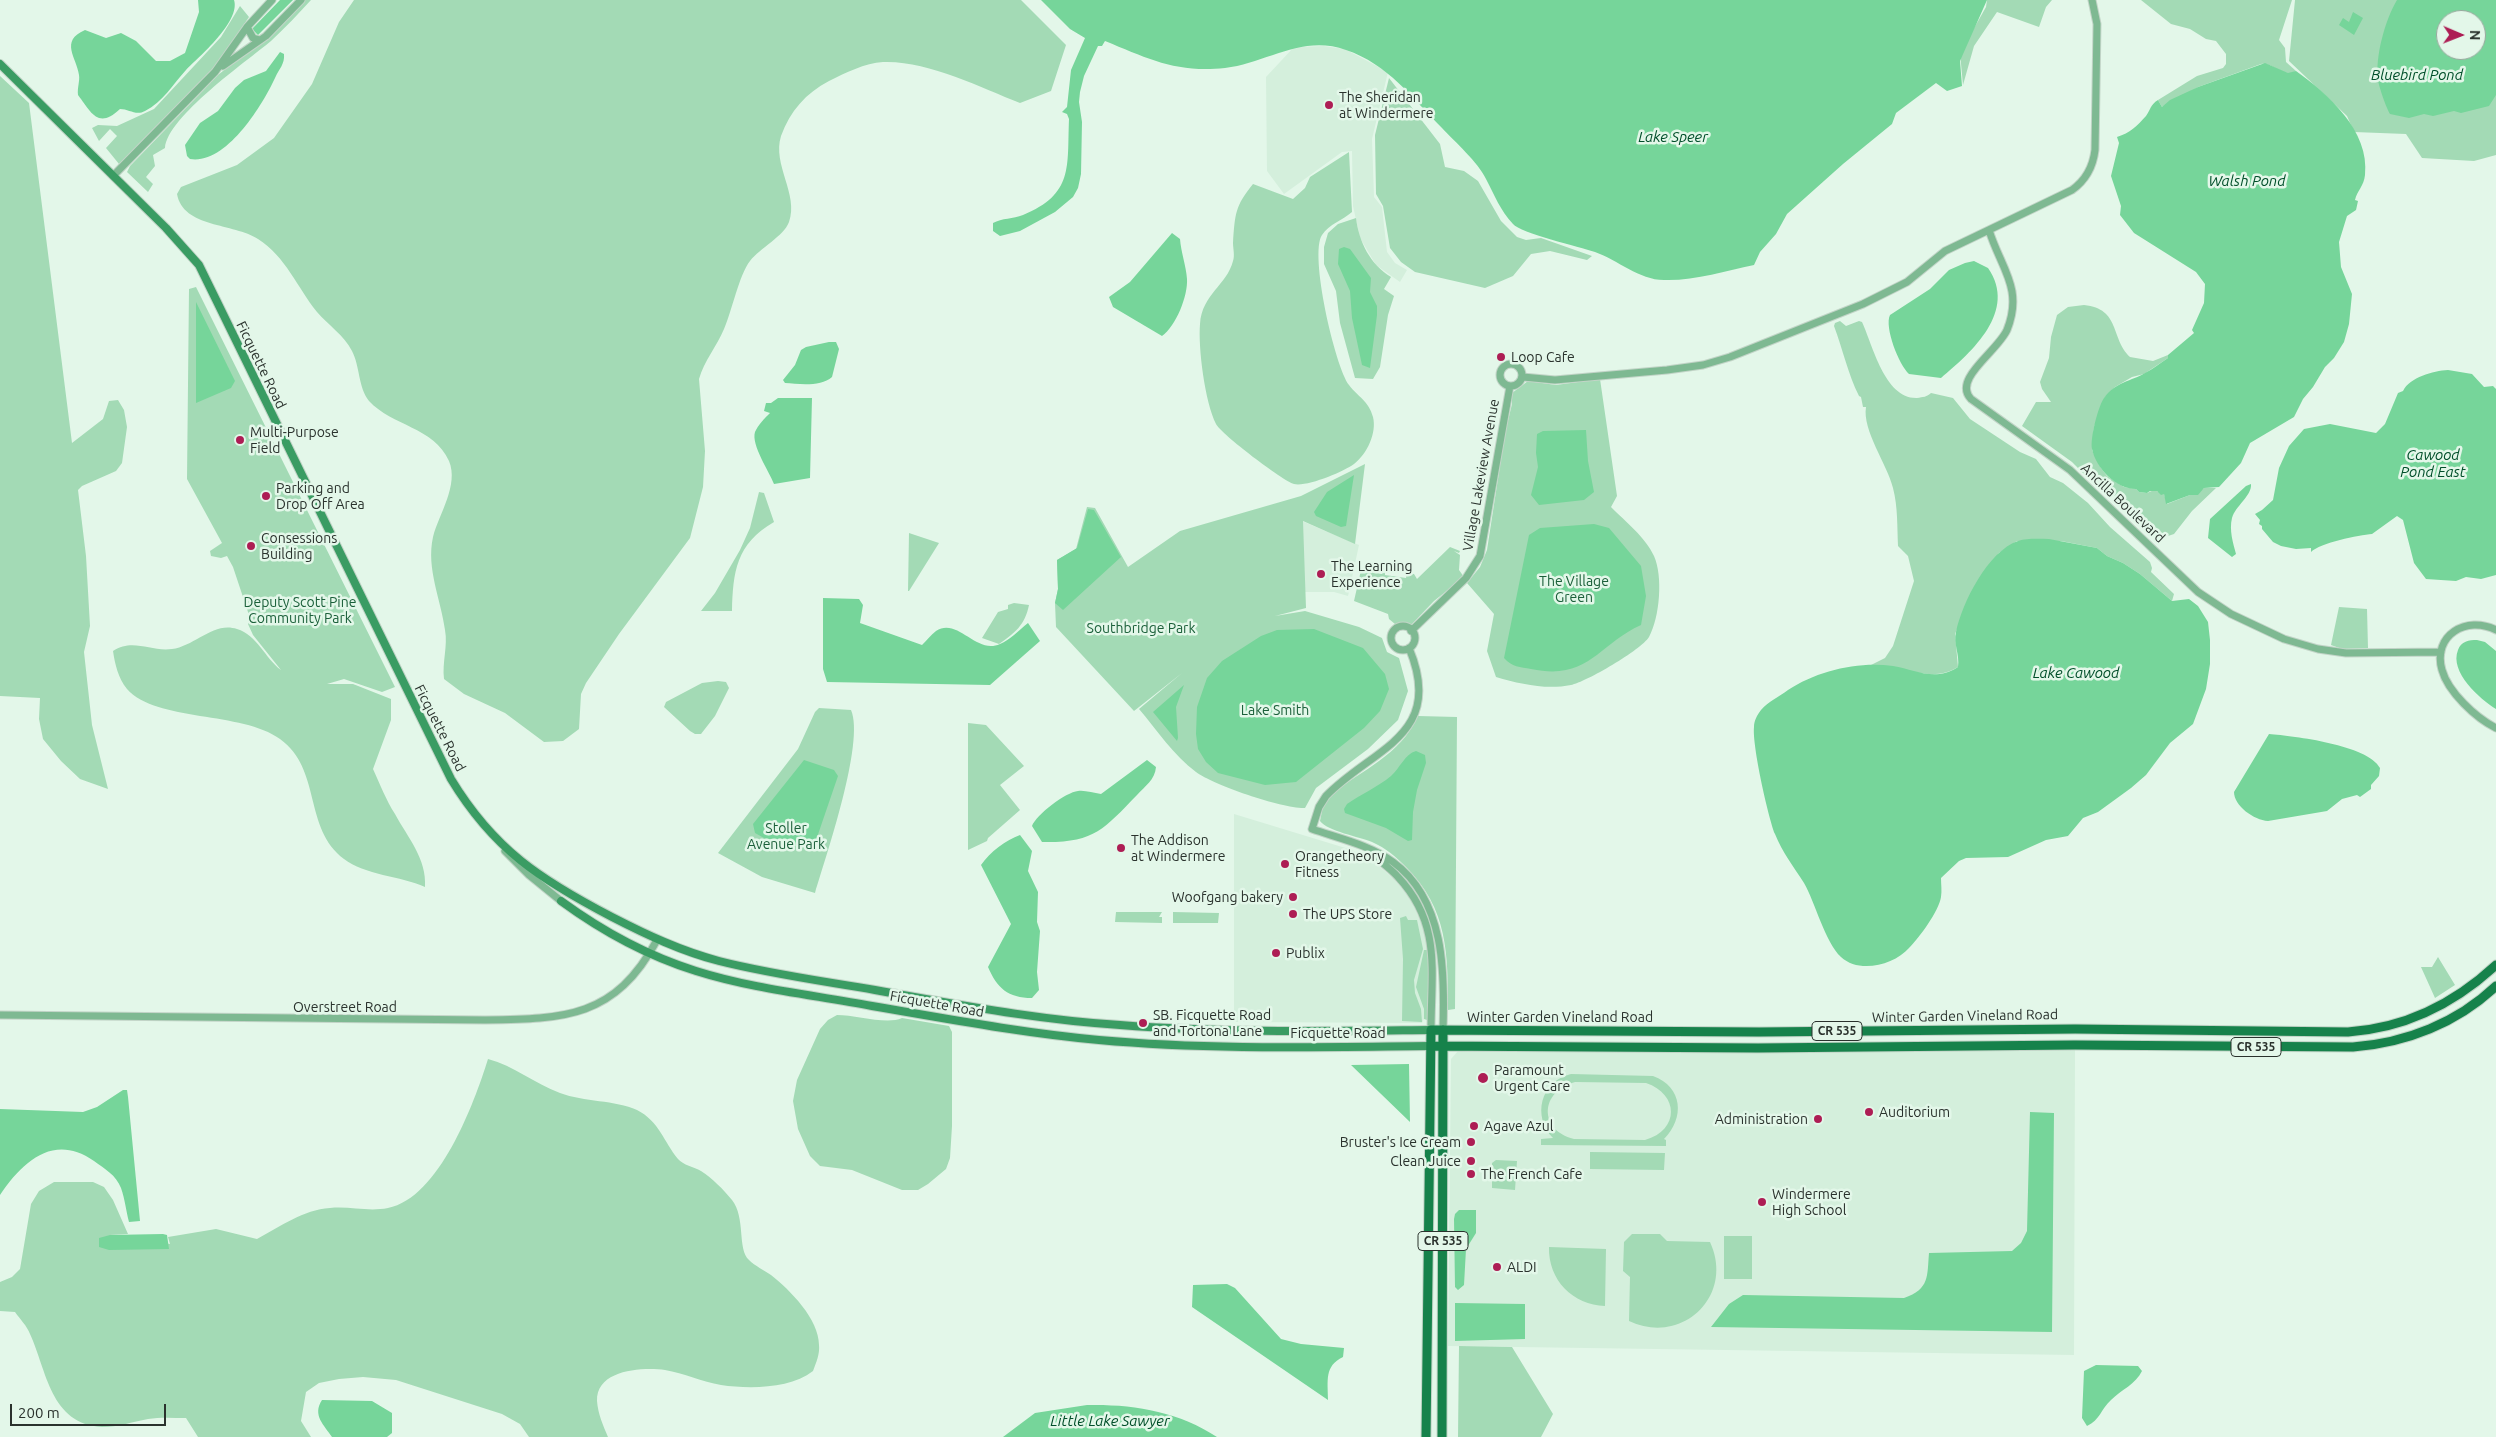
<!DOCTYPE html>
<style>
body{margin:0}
#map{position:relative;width:2496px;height:1437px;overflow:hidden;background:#e3f7e9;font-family:Ubuntu,sans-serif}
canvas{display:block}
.north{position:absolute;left:2436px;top:10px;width:50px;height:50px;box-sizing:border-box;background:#e3f7e9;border:1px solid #99a89e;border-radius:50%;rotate:91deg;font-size:14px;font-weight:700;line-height:20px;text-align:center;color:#2a322d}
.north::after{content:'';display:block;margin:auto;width:18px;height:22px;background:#ad1d54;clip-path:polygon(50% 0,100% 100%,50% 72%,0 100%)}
.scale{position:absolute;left:10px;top:1404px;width:156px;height:22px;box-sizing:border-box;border:2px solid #2a322d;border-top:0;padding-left:6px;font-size:15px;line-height:18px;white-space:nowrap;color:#2a322d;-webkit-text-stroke:4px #e3f7e9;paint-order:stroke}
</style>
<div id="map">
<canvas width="2496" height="1437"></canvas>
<div class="north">N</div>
<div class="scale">200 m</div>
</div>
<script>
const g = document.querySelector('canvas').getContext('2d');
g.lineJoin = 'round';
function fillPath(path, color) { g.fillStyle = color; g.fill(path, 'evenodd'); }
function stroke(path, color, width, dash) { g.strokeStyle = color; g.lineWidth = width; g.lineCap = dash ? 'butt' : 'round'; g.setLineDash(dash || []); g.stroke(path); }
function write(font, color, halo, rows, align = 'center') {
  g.font = font + ' Ubuntu,sans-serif'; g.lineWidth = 5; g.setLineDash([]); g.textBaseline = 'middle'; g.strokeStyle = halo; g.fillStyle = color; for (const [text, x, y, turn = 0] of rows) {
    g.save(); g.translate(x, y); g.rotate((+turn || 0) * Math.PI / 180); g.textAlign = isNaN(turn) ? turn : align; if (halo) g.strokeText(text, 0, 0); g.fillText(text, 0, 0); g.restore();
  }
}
fillPath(new Path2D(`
 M1324,46L1345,49L1388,72L1372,139L1374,197L1382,207L1387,252L1395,263L1407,270L1400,282L1376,265L1360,238L1353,206L1352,151L1342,152L1284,194L1267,171L1266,77L1294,47Z
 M1302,521L1359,545L1348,596L1334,592H1305Z
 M1234,814L1352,850L1374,862L1394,879L1410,898L1424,929L1428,959V1010L1422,1023L1234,1022Z
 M2075,1050L2074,1355L1448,1346L1451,1059L1458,1051L1759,1053Z`), '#d4efdc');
fillPath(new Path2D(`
 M305,0H311C298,14 285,28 271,41C247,61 167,117 165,148L153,155L155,166L146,177L153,184L148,192L127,172L130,166L218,75L244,54L268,38Z
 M354,0H1021L1066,45L1051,91L1020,103C980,87 926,60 883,62C865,63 845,73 829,81C806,93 790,111 781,136C772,165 799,194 789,222C784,236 760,248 750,261C739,275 732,311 724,329C717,346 704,361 699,379L705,451L703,487L690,538L619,634L586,683L581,694L579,729L563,741L544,742L505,713L464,694L444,679C442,662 448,646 445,630C441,599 426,569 433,537C439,514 459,485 449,461C434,427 392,426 369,401C358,387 360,366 352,351C344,335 328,325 317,312C297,287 286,257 258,239C234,223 183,228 177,194L181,187L237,165L274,138L312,84L339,22Z
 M1987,0H2052L2046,7L2039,27L1997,12L1974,46L1963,85L1960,53L1986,7Z
 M2141,0H2292L2279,40L2285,48L2286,62L2296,71C2284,79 2273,62 2261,64L2198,87L2162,107L2158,100L2197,76L2223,68L2226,64V54L2216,41L2206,39L2190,29L2171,24Z
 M2295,0H2496V155L2474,161L2422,158L2406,134L2354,132L2347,116L2289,61ZM2446,20H2476V50H2446Z
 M240,6L249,17L214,69L119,164L106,148L117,136L110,129L99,141L92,128L98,125L117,126L154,109L221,37Z
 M0,76L29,103L72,443L103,419L109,401L118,400L124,410L127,427L122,463L116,471L82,486L78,490L86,556L90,626L84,652L92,725L108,789L80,779L61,761L43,739L39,719L40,698L0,696Z
 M1389,78L1440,144L1445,167L1464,171L1478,181L1501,221L1517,237L1526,240L1541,238L1592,256L1587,260L1550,251L1531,254L1513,276L1485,288L1415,272L1401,262L1390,248L1383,206L1376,194L1375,135Z
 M1349,152L1352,212C1343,220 1329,224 1322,235C1309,254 1335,366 1349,385C1358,397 1369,401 1373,417C1377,433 1367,454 1354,464C1343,472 1307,487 1294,484C1283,481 1221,434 1216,424C1205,402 1198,348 1200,324C1202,294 1227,285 1233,261C1235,256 1233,248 1233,243C1235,214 1235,206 1253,184L1293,199L1305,188L1310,177Z
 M1356,218C1359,242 1370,264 1391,277L1384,289L1394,296L1388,315L1380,367L1373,379L1355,378L1340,323L1336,291L1324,264V247L1328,233L1338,224Z
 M196,287L395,687L382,692L344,679L327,684H353L391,699V720L373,769C380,784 386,800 395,814C408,838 427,859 425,887C401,876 364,875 344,859C303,828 322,769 280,739C242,711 156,722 127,689C118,678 115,664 113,651C133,638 151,652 172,649C195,646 214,621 237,629C257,635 265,658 281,670L253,635L248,624V612L233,567L227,556L221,558L211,556L210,551L222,543L187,479L189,289Z
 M2084,305C2121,309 2110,338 2130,357L2153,361L2168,355V358L2144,374L2132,377L2115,387L2105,397L2094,427L2092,450L2101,468L2107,476L2124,487L2136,489L2139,492L2147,493L2154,490L2164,494L2167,504L2190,495H2195L2204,488H2216L2192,511L2174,534L2162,538L2150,531L2141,520L2124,506L2120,499L2110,493L2091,473L2086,476L2072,462L2022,426L2036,402H2051L2042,389L2040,382L2049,358L2051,337L2057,315L2068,307Z
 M1840,321L1846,326L1859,321L1862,322C1873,346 1885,399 1917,398C1923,397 1927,397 1931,393L1953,398L1970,419L2020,452L2036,459L2050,477L2063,483L2088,503L2110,527L2150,562L2152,568L2151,572L2174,594L2172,601L2140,574L2123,563L2107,556L2097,548L2061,541H2017L1999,553L1975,586L1955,634L1958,667C1930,685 1899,663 1869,666L1885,658L1893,646L1914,581L1908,556L1898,546C1897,527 1898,507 1893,488C1887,464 1862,430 1866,407H1863L1861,397L1859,396C1848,374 1843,350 1834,326L1835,323Z
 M1600,379L1617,496L1611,507C1625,521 1646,538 1654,556C1663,576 1660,617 1649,637C1641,650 1586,682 1571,685C1546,690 1520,684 1496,677L1487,651L1494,614L1467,583L1480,567L1487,550L1505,433L1512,404V393L1528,381L1556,385Z
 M1365,464L1355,544L1303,521L1306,608L1275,616L1305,611L1359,627L1382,638L1387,652L1399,658L1408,691L1398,720L1368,749L1316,788L1305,808C1284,809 1213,785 1196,772C1174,756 1157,730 1139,709L1182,673L1134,711L1056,627L1055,603L1058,589L1057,560L1076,549L1087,507L1095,508L1128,567L1180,531L1301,496Z
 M759,492L764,493L774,522C736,544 733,572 732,611H701L715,593L740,550L750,528Z
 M909,533L939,543L909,591H908Z
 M1450,547L1460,551L1459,553L1454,551L1460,555L1459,570L1464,577L1434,601L1412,624H1395L1389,619L1388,614L1354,601L1361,570L1382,574L1383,570H1385V575L1406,578L1407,573L1414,574L1417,579Z
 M1014,603L1029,605C1025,625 1015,633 999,644L982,638L998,612L1008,609V605Z
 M2339,607L2367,609L2368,648L2342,649L2331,645Z
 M718,681L726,682L729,688L715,716L701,734H695L690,731L664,707L666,702L702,683Z
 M819,708L851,710C865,742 826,856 815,893L762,877L718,853L798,749L815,712Z
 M1418,716L1457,717L1455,1009L1448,1010C1448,954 1448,909 1406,867C1396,857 1386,848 1372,842C1360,837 1327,831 1320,821L1323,806L1331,795C1362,769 1400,756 1418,716Z
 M968,723L986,725L1024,766L1000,785L1020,810L988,838L987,841L968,850Z
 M1116,912H1162L1159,917H1162V923L1115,922Z
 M1173,912L1219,913L1218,923H1173Z
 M1406,916L1408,920H1417L1423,949L1414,980L1415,993L1421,1009L1422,1022L1402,1021L1403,959L1400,918Z
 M1424,950H1428L1429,959L1427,1020L1424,1019V1009L1416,987Z
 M2438,957L2455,985L2435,998L2421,967H2432Z
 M837,1015C856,1015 887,1025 902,1018L949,1026L952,1032V1126L950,1158L946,1169L928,1184L918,1190H902L852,1170L820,1166L810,1156L798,1129L793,1101L797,1080L820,1029L828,1020Z
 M488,1059C514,1066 534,1083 560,1093C584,1102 615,1100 637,1110C659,1121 664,1142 678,1159C683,1165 694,1167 701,1171C713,1179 723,1189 732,1200C746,1218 737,1249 749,1260C755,1266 764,1270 771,1275C790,1290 819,1319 819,1345C820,1354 816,1363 813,1371C790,1389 749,1389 721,1385C702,1382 684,1373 665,1370C644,1367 596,1369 597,1401C598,1414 603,1425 608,1437H529L520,1424L502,1414L396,1380L363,1377L339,1379L319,1383L306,1392L301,1421L311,1437H198L186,1418C173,1418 160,1417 148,1419C132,1422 118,1427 102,1427C50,1424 47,1371 30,1334C27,1326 20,1319 15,1312L0,1311V1282L12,1277L20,1269L31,1204L39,1191L54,1182H93L104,1187L113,1200L128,1234L110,1235L170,1244L168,1237L216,1229L257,1239C281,1226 303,1210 330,1208C350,1206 368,1212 388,1208C439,1198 474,1104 488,1059Z
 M1571,1074L1653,1076C1683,1087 1685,1118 1664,1139L1666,1140V1146L1541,1145V1139L1553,1138C1532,1117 1540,1081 1571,1074ZM1575,1082L1646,1083C1679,1094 1680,1130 1645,1140L1574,1139C1538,1130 1540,1091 1575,1082Z
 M1590,1152L1665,1153L1664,1170L1590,1169Z
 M1496,1160L1517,1161L1515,1190L1492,1188V1163Z
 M1632,1234H1660L1667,1241L1710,1242C1735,1296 1682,1346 1629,1321L1630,1277L1623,1271L1624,1242Z
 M1724,1236H1752V1279H1724Z
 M1549,1247L1606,1249L1605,1306C1573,1305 1548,1280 1549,1247Z
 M1459,1346L1512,1347L1553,1414L1541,1437H1458Z`), '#a3dab5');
fillPath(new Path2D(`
 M198,0H234C241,21 199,57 186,70C173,84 163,102 145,111C136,116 129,109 120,109C98,130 91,112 78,95C77,88 80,81 79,75C77,58 59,41 85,30L106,38L121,33L136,41L156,61H170L185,53L199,12Z
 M280,0H293L258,35L252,29Z
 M1041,0H1987L1960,61L1962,86L1947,91L1936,83L1896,113L1892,124L1843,164L1787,214L1776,234L1760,252L1754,265C1725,271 1694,281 1664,280C1639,280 1618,260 1595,252C1580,247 1520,233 1513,224C1500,210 1495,196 1486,179C1478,162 1455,142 1442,128C1412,98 1388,64 1346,50C1302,34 1267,63 1225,68C1176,73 1149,59 1105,41L1102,46H1098L1084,76L1080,92L1079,102L1082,122L1081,174L1078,188L1073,197L1055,212L1020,231L1000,236L993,231V223C1002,218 1013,219 1023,215C1074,194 1067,167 1069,119L1067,114L1062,112L1067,107L1071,70L1085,38L1070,29Z
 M2397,0H2496V95L2489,106L2461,113L2454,111L2433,116L2424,114L2409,118L2390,114C2386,107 2379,87 2378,80C2375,57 2385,20 2397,0ZM2446,20H2476V50H2446Z
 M2353,12L2363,18L2354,35L2339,25L2343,18L2349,22Z
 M280,52L284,54C285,64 279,69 275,78C262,106 226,165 190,159L187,156L185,145L200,123L218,111L235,88L244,80L266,71Z
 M2265,63L2288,73L2296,71C2328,94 2370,131 2365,175C2364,186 2357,191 2355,200L2358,201L2356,210L2347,216L2339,242L2341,267L2352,294L2349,324L2344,342L2334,358L2325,367L2313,387L2303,399L2294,417L2250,443L2241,463L2219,487L2204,488L2198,495H2190L2166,504L2164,494L2161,495L2157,491H2150L2147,493L2139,492L2136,489C2116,489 2096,468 2092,449C2090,438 2098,407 2104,398C2115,382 2132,381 2145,373C2153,369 2160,363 2168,358V355L2194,333L2192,330L2204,303L2205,284L2196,272L2134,233L2120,215L2121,206L2111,176L2119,143L2117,137C2130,133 2137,126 2146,116C2151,109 2150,105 2158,100L2162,107L2170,100L2198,87Z
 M1172,233L1180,239C1181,252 1186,266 1187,279C1188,296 1176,326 1162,336L1113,307L1109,297L1130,282Z
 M1344,247L1350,249L1371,278L1370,292L1377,306V315L1370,368L1362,365L1352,318L1350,291L1338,264L1339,249Z
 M1974,261L1988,268C2018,311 1972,352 1941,378L1909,374C1899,365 1884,327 1890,315L1930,289L1949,270L1965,263Z
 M196,302L235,381L231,388L196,403Z
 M829,342H836L839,349L832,377C821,387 799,384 785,383L783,380L795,365L801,350L806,347Z
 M2448,370L2472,374L2484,387L2493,386L2496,389V575L2481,579L2466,577L2456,581L2426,579L2414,563L2403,520L2397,516L2372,534C2359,535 2320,543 2311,552V548L2296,549L2281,546L2273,542L2262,529V526L2259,524L2260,520L2255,514L2262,510L2273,500L2279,468L2289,446L2304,429L2330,424L2376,433L2385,424L2398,393L2403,391C2410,377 2433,371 2448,370Z
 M778,398H812L810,478L774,484C769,471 751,445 755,432C758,425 765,418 770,413L764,411L766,403H771Z
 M1586,430L1588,461L1594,492L1584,500L1539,505L1531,495L1538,467L1536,453L1537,434L1543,431Z
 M1354,475L1346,526L1341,527L1316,516L1314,512L1327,492Z
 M2251,484C2252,496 2235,506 2232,518C2229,530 2233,543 2236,554L2232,557L2208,538L2210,519L2246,486Z
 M1088,509L1094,510L1121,557L1063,610L1055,603L1058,589L1057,560L1077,548Z
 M1594,524L1609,528L1641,566L1646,596L1641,625C1597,645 1589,681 1531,669C1520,667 1512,667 1504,658L1529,535L1540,528Z
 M2049,539L2097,548L2107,556L2123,563L2140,574L2172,601L2189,599L2198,606L2208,622L2210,640V664L2206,689L2193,724L2170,743L2146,775L2131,788L2098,812L2083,818L2068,836L2046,840L2008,857L1966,858L1959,861L1941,878C1941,884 1942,891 1941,897C1939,911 1919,938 1909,948C1894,965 1859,974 1841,957C1825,942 1815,902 1804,883C1794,867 1782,852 1775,834C1768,816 1752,745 1754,727C1754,721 1757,715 1761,710C1769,701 1779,697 1788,690C1817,671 1858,661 1893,666C1916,670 1935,682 1958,667C1960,655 1953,643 1956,632C1962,603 1988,551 2018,541C2027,538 2039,539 2049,539Z
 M823,598L859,599L863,605L860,623L922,645C926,641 931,635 936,631C958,617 976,655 1000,644C1010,640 1019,630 1028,623L1040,641L990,685L827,682L823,669Z
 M1314,629L1363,648L1385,674L1389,689L1380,711L1364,728L1296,782L1265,785L1218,773L1206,762L1198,749L1196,734L1197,707L1207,678L1222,661L1261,636L1277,630Z
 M2477,640L2485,642L2496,651V709C2480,699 2449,672 2458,650C2461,641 2469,640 2477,640Z
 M1184,685L1176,707L1178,738L1177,741L1153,712Z
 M2269,734C2294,736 2368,745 2380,768L2379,776L2371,785V789L2360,797L2357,795L2342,799L2327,811L2268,821C2254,820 2234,806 2234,792Z
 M1416,751L1425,755L1426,763L1417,790L1413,812L1412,840L1408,841L1386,828L1345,813L1344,809L1347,804C1361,794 1378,787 1391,776C1400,768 1405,754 1416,751Z
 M804,760L834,770L838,776L813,849L764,838L755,833L753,824Z
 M1147,760L1156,767C1155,780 1145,786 1137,795C1103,830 1094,843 1042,842L1032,826C1036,815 1066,792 1078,791C1085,790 1093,793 1101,794Z
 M1020,835L1032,851L1028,871L1038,892L1037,922L1040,931L1037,972L1039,990L1032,998C1008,998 997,988 988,967L1011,924L981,865C990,852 1006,840 1020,835Z
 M1409,1064L1410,1122L1351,1065Z
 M123,1090H127L128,1097L140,1221L129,1222C126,1211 125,1199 121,1188C116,1175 105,1169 94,1161C54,1133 23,1161 0,1195V1109L83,1112L97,1107Z
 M2030,1112L2054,1113L2052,1332L1711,1327L1729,1304L1743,1295L1904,1298C1930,1289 1927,1276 1929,1253L2012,1251L2021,1243L2027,1231Z
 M1459,1210H1476V1233L1466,1249L1464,1285L1458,1290L1455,1287L1454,1219L1455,1214Z
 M163,1234L167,1235L169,1249L109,1250L99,1247V1238L110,1235Z
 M1227,1284L1235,1288L1281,1339L1301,1344L1344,1348L1343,1357C1324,1366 1328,1381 1328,1400L1192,1307L1193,1285Z
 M1455,1303L1525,1304V1339L1455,1341Z
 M2096,1365L2138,1366L2142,1371C2136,1384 2121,1390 2111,1400C2101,1409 2100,1420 2087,1426L2082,1418L2084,1371Z
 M322,1400L372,1401L392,1413V1433L387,1437H332C324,1425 312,1415 322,1400Z
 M1087,1405C1132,1404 1178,1411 1217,1437H1003L1035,1413Z`), '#76d59a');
const tertiary = new Path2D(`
 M247,27L253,38L260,40
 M223,66L266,36L301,0
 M113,176L215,72L247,27L272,0
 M1989,230C2000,267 2024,288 2007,330C1997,352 1952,379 1971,399L2070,470L2198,592L2231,614L2284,639L2318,649L2346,653L2441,652
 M1500 375a11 11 0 1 1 22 0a11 11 0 1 1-22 0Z
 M1523,377L1555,380L1667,370L1703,365L1730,357L1863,304L1907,282L1945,251L2072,190C2086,180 2093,167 2095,150L2097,24L2092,0
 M1391 638a12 12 0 1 1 24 0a12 12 0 1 1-24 0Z
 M2496,630C2467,615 2432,635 2442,670C2448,692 2476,718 2496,728
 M1411,631L1466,578L1480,556L1510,386
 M1409,648C1446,736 1372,748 1326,796L1319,807L1312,829C1338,838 1370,845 1393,862C1445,900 1445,973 1443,1030
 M505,851L529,875L561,901
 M1372,854C1381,862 1391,869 1398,877C1442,924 1431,972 1431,1030
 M0,1015L485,1020C565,1019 615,1018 657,940`);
const secondary = new Path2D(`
 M0,64L166,228L199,265L451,779C494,850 541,880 612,917C647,935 681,951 719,961C770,974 823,981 875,990C956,1004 1037,1020 1120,1025C1223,1033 1327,1031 1431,1030
 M561,901C602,931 648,956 696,971C753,989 814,995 872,1006C948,1019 1023,1033 1099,1040C1208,1050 1321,1047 1431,1046`);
const primary = new Path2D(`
 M1431,1046L1758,1048L2075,1045L2353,1047C2406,1043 2457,1023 2496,986
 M1426,1437L1431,1030L1759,1032L2075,1029L2348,1032C2406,1028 2454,1004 2496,965
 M1442,1437L1443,1030`);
stroke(tertiary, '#c2d4c7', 9);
stroke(secondary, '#c2d4c7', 10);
stroke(primary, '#c2d4c7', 11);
stroke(tertiary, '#7eb992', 7);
stroke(secondary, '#3a9c63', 8);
stroke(primary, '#16824b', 9);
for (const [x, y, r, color] of [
 [1329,105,5,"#ad1d54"],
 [1501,357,5,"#ad1d54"],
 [240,440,5,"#ad1d54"],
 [266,496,5,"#ad1d54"],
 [251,546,5,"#ad1d54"],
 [1321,574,5,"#ad1d54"],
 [1121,848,5,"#ad1d54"],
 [1285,864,5,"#ad1d54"],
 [1293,897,5,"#ad1d54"],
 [1293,914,5,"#ad1d54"],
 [1276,953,5,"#ad1d54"],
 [1143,1023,5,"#ad1d54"],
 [1483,1078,6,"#ad1d54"],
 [1869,1112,5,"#ad1d54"],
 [1818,1119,5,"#ad1d54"],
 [1474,1126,5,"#ad1d54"],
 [1471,1142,5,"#ad1d54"],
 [1471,1161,5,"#ad1d54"],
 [1471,1174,5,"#ad1d54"],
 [1762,1202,5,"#ad1d54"],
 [1497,1267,5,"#ad1d54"]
]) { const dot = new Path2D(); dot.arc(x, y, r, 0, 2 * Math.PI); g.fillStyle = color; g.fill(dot); stroke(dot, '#e3f7e9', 2); }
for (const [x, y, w] of [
 [1837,1031,50],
 [2256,1047,50],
 [1443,1241,50]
]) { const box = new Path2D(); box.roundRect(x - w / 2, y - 9.5, w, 19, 4); g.fillStyle = '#e3f7e9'; g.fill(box); stroke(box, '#2a322d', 1); }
write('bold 12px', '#2a322d', null, [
 ["CR 535",1837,1031],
 ["CR 535",2256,1047],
 ["CR 535",1443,1241]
]);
write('14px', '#2a322d', '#e3f7e9', [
 ["The Sheridan",1339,97],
 ["at Windermere",1339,113],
 ["Loop Cafe",1511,357],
 ["Multi-Purpose",250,432],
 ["Field",250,448],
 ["Parking and",276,488],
 ["Drop Off Area",276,504],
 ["Consessions",261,538],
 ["Building",261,554],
 ["The Learning",1331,566],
 ["Experience",1331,582],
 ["The Addison",1131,840],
 ["at Windermere",1131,856],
 ["Orangetheory",1295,856],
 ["Fitness",1295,872],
 ["Woofgang bakery",1283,897,"right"],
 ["The UPS Store",1303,914],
 ["Publix",1286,953],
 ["SB. Ficquette Road",1153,1015],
 ["and Tortona Lane",1153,1031],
 ["Paramount",1494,1070],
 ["Urgent Care",1494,1086],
 ["Auditorium",1879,1112],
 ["Administration",1808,1119,"right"],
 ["Agave Azul",1484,1126],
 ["Bruster's Ice Cream",1461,1142,"right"],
 ["Clean Juice",1461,1161,"right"],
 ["The French Cafe",1481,1174],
 ["Windermere",1772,1194],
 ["High School",1772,1210],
 ["ALDI",1507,1267]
], 'left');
write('14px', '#2a322d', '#e3f7e9', [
 ["Ficquette Road",261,365,64],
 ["Village Lakeview Avenue",1481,475,-80],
 ["Ancilla Boulevard",2123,503,43],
 ["Ficquette Road",440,728,63],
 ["Ficquette Road",937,1004,10],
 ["Overstreet Road",345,1007],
 ["Winter Garden Vineland Road",1965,1016,-1],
 ["Winter Garden Vineland Road",1560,1017],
 ["Ficquette Road",1338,1033]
]);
write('14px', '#1b603a', '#e3f7e9', [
 ["The Village",1574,581],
 ["Green",1574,597],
 ["Deputy Scott Pine",300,602],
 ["Community Park",300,618],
 ["Southbridge Park",1141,628],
 ["Lake Smith",1275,710],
 ["Stoller",786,828],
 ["Avenue Park",786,844]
]);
write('italic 15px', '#004f2a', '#e3f7e9', [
 ["Bluebird Pond",2417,75],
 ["Lake Speer",1673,137],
 ["Walsh Pond",2247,181],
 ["Cawood",2433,455],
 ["Pond East",2433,472],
 ["Lake Cawood",2076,673],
 ["Little Lake Sawyer",1110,1421]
]);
</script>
